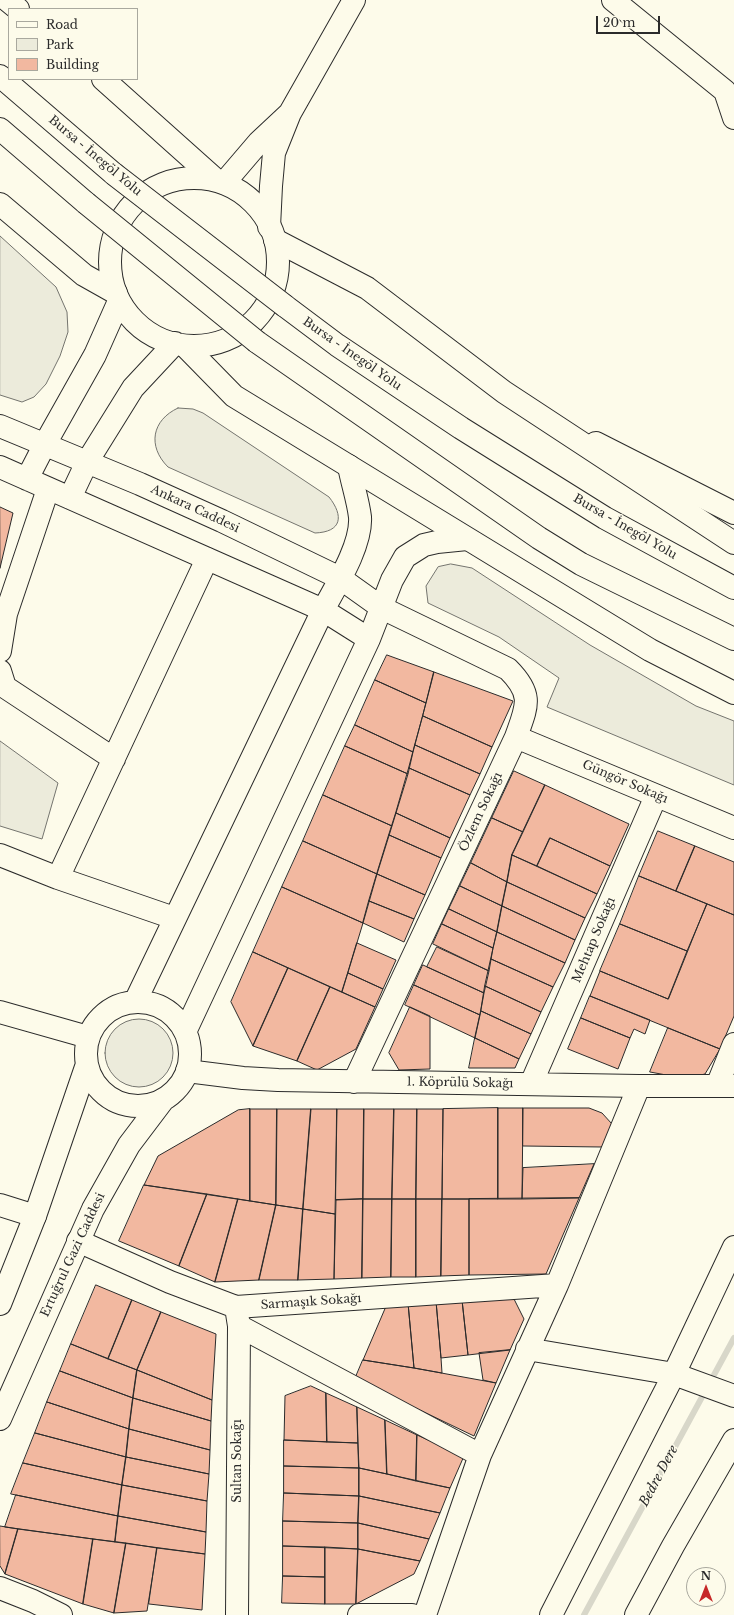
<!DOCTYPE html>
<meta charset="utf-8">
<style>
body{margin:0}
#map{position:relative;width:734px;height:1615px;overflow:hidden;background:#fdfbea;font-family:"Libre Baskerville",serif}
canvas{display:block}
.legend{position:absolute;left:8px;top:8px;width:130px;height:72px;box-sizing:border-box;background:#fdfbea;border:1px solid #a9a89e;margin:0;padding:5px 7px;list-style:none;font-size:12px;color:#2b2b2b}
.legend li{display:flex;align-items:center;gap:8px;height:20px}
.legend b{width:20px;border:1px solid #a9a89e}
.north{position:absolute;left:686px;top:1567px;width:40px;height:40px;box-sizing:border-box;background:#fdfbea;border:1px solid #a9a89e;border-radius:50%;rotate:0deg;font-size:11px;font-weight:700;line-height:16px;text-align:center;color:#2b2b2b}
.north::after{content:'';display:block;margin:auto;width:14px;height:18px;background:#c62828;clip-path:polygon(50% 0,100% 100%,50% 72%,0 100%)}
.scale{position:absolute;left:596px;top:16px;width:64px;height:18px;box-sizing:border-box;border:2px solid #2b2b2b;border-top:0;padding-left:5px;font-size:12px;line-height:14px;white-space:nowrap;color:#2b2b2b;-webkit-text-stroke:3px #fdfbea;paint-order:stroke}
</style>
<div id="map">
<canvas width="734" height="1615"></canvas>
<ul class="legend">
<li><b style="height:5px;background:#fdfbea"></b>Road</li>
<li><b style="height:11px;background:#ecebdb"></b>Park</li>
<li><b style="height:11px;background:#f2b8a0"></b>Building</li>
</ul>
<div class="north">N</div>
<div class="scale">20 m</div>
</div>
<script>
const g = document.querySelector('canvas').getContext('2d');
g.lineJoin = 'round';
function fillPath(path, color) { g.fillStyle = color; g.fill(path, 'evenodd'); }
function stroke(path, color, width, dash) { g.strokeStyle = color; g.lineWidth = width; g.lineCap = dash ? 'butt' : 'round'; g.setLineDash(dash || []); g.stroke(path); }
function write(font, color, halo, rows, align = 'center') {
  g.font = font + ' "Libre Baskerville",serif'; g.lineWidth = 3; g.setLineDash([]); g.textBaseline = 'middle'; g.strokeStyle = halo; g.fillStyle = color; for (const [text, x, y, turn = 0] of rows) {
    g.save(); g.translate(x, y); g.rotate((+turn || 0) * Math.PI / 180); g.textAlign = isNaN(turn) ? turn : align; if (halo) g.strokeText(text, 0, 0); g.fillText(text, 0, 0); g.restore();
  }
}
const green = new Path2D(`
 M0,236L56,287L67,312L68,332L60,356L46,384L34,397L22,402L0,395Z
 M178,408L193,409L203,413L329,497C344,516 342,532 315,533L168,467C147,446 152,420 178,408Z
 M451,564L472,568L590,645L696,706L734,721V785L547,707L559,678L499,637L428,603L426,586L438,567Z
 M0,741L58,783L42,839L0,826Z
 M105 1053a34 34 0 1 1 68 0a34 34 0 1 1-68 0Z`);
fillPath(green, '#ecebdb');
stroke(green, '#74746e', 1);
stroke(new Path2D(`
 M584,1615L734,1338`), '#d8d7c9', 6);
const building = new Path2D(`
 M0,507L13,513L0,568Z
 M387,655L434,672L426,703L375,680Z
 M434,672L513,701L492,747L423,716Z
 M375,680L426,703L413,752L355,725Z
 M423,716L492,747L480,774L415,745Z
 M355,725L413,752L408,774L345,746Z
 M415,745L480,774L470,795L409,768Z
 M345,746L408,774L392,826L323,795Z
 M409,768L470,795L450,838L396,813Z
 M514,771L545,785L523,832L492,818Z
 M545,785L629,824L610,866L550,838L537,866L512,855Z
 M323,795L392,826L377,874L303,841Z
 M396,813L450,838L441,858L389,835Z
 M492,818L523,832L512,855L507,882L471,863Z
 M658,831L695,846L676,891L639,876Z
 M389,835L441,858L425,895L377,874Z
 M550,838L610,866L597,894L537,866Z
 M303,841L377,874L363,923L282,887Z
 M695,846L734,862V915L676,891Z
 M512,855L597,894L585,918L507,882Z
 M471,863L507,882L502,906L460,886Z
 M377,874L425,895L414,919L369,901Z
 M639,876L707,904L687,951L620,924Z
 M507,882L585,918L575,940L502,906Z
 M460,886L502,906L497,932L449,909Z
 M282,887L363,923L342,992L253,952Z
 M369,901L414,919L404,942L363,923Z
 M707,904L734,915V1016L720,1049L590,996L600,971L668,999Z
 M502,906L575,940L565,963L497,932Z
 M449,909L497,932L493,948L442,924Z
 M442,924L493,948L489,971L433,944Z
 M620,924L687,951L668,999L600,971Z
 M497,932L565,963L553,987L491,959Z
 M357,943L396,960L383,989L348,973Z
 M437,947L489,971L484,993L427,967Z
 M253,952L288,968L253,1046L231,1002Z
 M491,959L553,987L541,1012L485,986Z
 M423,965L484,993L480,1015L414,985Z
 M288,968L330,987L297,1061L253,1046Z
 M348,973L383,989L375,1007L342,992Z
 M414,985L480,1015L475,1038L405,1005Z
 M485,986L541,1012L531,1034L481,1011Z
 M330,987L375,1007L356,1049L317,1070L297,1061Z
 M590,996L650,1020L645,1034L634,1029L630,1038L581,1018Z
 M410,1007L430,1016V1069L399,1070L389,1053Z
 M481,1011L531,1034L519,1059L475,1038Z
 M581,1018L630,1038L618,1069L568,1049Z
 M668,1028L720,1049L705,1074L692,1077H677L650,1072Z
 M475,1038L519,1059L515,1068H469Z
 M498,1108V1199H442L443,1109Z
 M498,1108H523L522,1199H498Z
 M523,1108H589L602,1113L612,1124L602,1147L523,1146Z
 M250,1109V1201L144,1185L158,1156L238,1110Z
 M250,1109H277L276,1205L250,1201Z
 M277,1109H311L303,1209L276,1205Z
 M311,1109H337L335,1214L303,1209Z
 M337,1109H364L363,1199L336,1200Z
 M364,1109H394L392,1199H363Z
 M394,1109H417L416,1199H392Z
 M417,1109H443L442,1199H416Z
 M594,1164L579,1198L522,1199L523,1168Z
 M144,1185L207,1194L179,1266L119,1241Z
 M207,1194L238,1199L215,1282L179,1266Z
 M579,1198L546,1274L469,1275V1199Z
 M238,1199L276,1205L259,1280L215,1282Z
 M363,1199L362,1278L334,1279L336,1200Z
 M363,1199H392L391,1277L362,1278Z
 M392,1199H416V1277H391Z
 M416,1199H442L441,1276L416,1277Z
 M442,1199H469V1275L441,1276Z
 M276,1205L303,1209L298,1280H259Z
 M303,1209L335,1214L334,1279L298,1280Z
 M96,1285L132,1300L108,1359L71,1344Z
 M513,1297L524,1319L510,1350L468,1355L462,1300Z
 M132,1300L161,1312L137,1370L108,1359Z
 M462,1300L468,1355L441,1358L436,1301Z
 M436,1301L441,1358L442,1373L414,1368L408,1303Z
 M408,1303L414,1368L363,1360L387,1304Z
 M161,1312L216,1334L212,1400L137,1370Z
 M71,1344L137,1370L133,1398L60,1371Z
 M510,1350L496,1383L483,1380L479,1353Z
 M363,1360L414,1368L496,1383L474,1436L355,1379Z
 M137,1370L212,1400L211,1421L133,1398Z
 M60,1371L133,1398L129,1429L47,1402Z
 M311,1386L326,1393L327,1442L284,1440L285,1396Z
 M326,1393L357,1407L358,1443L327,1442Z
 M133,1398L211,1421L210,1450L129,1429Z
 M47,1402L129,1429L126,1457L35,1433Z
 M357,1407L385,1420L387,1474L359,1468Z
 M385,1420L417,1435L416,1481L387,1474Z
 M129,1429L210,1450L209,1474L126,1457Z
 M35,1433L126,1457L122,1485L23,1463Z
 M417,1435L464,1456L450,1488L416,1481Z
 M284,1440L358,1443L359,1468L284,1466Z
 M126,1457L209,1474L207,1501L122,1485Z
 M23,1463L122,1485L118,1516L11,1494Z
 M284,1466L359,1468V1496L284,1493Z
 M359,1468L387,1474L450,1488L440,1513L359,1496Z
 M122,1485L207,1501L206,1532L118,1516Z
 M284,1493L359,1496L358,1523L283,1521Z
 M16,1495L118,1516L115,1542L5,1527Z
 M359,1496L440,1513L429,1539L358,1523Z
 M118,1516L206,1532L205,1554L115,1542Z
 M283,1521L358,1523V1549L283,1546Z
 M358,1523L429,1539L420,1561L358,1549Z
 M0,1526L18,1529L5,1574L0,1566Z
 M18,1529L93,1539L83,1604L5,1574Z
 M93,1539L126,1543L114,1613L83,1604Z
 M126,1543L157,1548L147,1611L114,1613Z
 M283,1546L325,1547V1577L283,1576Z
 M325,1547L358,1549L356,1604H325Z
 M157,1548L205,1554L202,1610L149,1604Z
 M358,1549L420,1561L414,1574L356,1604Z
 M283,1576L325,1577V1604L282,1603Z`);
fillPath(building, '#f2b8a0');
stroke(building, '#2b2b2b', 1);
const minor = new Path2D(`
 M613,0L725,91L734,118
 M290,113L354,0
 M224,183L259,142L290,113L274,153L271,186L269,227
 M596,443L734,513
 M0,651L6,614L48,489
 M0,671L5,687L114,759
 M516,737L734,828
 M0,855L58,878L174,918
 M58,878L207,559
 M0,1012L88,1037
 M187,1071L243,1078L278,1080L639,1086H734
 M354,1082L516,737C527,706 534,695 508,669L382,608
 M531,1084L656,796
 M717,1086L734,1044
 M0,1205L35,1216
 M78,1241L170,1282L236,1307L557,1285
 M236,1307L239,1326L237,1615
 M239,1326L480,1455
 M527,1349L674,1374L734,1396
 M0,1588L33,1601L61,1615
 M359,1615H412
 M425,1615L480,1455L557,1285L639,1086
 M551,1615L674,1374L734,1247
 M636,1615L673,1546L734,1440`);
const major = new Path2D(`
 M110 262a84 84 0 1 1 168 0a84 84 0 1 1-168 0Z
 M0,426L140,484L222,521L340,578L382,608
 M0,467L323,610L369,639
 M27,479L45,444L95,355L119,301
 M70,498L87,462L133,388L175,343
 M86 1054a52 52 0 1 1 104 0a52 52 0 1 1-104 0Z
 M135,1002L323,610C336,586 362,545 360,517C358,500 352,483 349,466
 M185,1032L369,639L392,580L405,557L424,545L437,542L467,539
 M0,1304L35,1216L86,1067
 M0,1419L93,1209L129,1145L163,1100`);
const highway = new Path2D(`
 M7,0L18,9
 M0,76L114,174
 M103,79L216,180
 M0,129L86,203
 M0,204L84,275L116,293
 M275,240L367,288L504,392L734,543
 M285,306L337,345L461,428L605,518L734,588
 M257,342L539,538L581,564L734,639
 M185,346L234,396L650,650L734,693`);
stroke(minor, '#2b2b2b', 24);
stroke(major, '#2b2b2b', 24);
stroke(highway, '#2b2b2b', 24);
stroke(minor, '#fdfbea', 22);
stroke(major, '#fdfbea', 22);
stroke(highway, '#fdfbea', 22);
const highwayBridge = new Path2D(`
 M114,174L285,306
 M86,203L257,342`);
stroke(highwayBridge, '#2b2b2b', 24, []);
stroke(highwayBridge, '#fdfbea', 22);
write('12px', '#2b2b2b', '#fdfbea', [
 ["Bursa - İnegöl Yolu",95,156,40],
 ["Bursa - İnegöl Yolu",352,354,35],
 ["Ankara Caddesi",195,509,25],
 ["Bursa - İnegöl Yolu",625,527,30],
 ["Güngör Sokağı",625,782,23],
 ["Özlem Sokağı",481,812,-65],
 ["Mehtap Sokağı",594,940,-67],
 ["1. Köprülü Sokağı",460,1083,1],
 ["Ertuğrul Gazi Caddesi",73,1255,-65],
 ["Sarmaşık Sokağı",311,1302,-4],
 ["Sultan Sokağı",238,1461,-90]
]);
write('italic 13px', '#2b2b2b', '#fdfbea', [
 ["Bedre Dere",659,1476,-62]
]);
</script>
